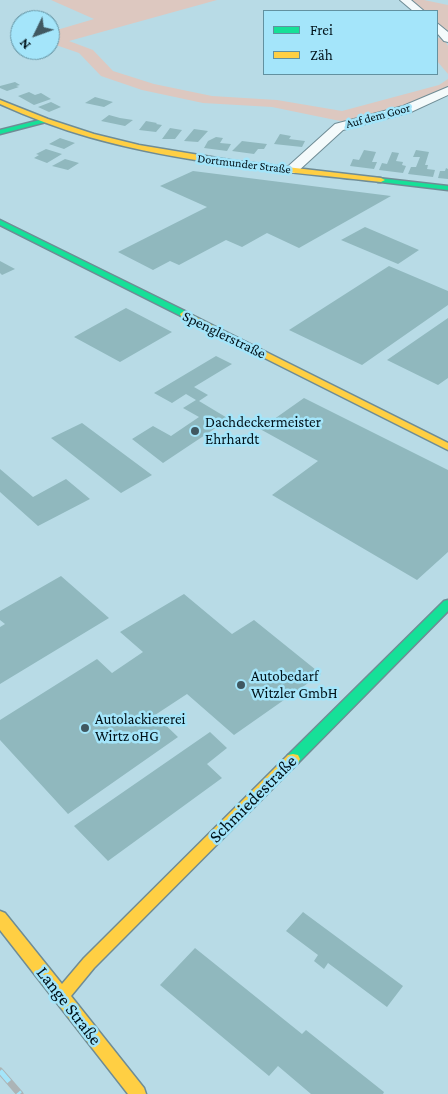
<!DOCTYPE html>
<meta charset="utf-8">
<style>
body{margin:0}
#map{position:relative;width:448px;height:1094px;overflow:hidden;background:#b8dbe6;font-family:"Crimson Pro",serif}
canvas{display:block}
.legend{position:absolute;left:263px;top:10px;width:175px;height:65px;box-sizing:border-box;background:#a4e5fa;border:1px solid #6291a0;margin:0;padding:6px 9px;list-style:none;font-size:15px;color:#001219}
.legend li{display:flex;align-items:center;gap:10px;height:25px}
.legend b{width:25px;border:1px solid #6291a0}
.north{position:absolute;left:10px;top:10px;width:50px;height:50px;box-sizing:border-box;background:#a4e5fa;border:1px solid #6291a0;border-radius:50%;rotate:228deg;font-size:14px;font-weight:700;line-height:20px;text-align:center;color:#001219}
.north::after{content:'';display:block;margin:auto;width:18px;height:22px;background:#405861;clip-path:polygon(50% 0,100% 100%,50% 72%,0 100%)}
</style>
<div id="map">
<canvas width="448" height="1094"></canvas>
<ul class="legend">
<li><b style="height:6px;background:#16e098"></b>Frei</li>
<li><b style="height:6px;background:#ffcf43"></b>Zäh</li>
</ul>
<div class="north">N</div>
</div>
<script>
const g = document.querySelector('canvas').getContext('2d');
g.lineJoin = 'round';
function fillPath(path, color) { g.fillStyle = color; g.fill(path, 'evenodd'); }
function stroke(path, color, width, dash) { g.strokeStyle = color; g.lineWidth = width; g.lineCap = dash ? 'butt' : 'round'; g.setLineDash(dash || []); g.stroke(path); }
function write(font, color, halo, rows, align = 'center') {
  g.font = font + ' "Crimson Pro",serif'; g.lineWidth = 5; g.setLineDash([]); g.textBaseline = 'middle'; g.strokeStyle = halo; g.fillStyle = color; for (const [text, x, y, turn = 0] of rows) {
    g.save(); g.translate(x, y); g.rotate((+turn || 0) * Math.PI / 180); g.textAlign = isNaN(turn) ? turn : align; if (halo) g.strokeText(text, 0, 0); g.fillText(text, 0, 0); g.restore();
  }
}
fillPath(new Path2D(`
 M51,0H217L69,41L93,50L113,71L154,84L212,96L277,100L342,111L439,85L448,79V88L398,108L345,122L272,107L203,103L142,90L101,76L79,53L50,43V32L94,19Z
 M410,0H424L448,5V34L437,23V11H423Z
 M443,37L448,46V74L437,61V38Z`), '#ddc8c0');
fillPath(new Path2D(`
 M15,82L20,85L16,86L19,87L7,91L0,88V86Z
 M29,92L35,95L41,93L51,99L34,105L18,96Z
 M95,97L113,102L104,107L85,103Z
 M51,102L61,107L49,112L38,107Z
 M109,115L120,118L133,120L125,126L101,121Z
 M146,121L157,123L156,124L162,125L156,132L139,130Z
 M170,128L182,130L175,139H162Z
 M194,129L208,131L198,142L184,141Z
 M280,134L291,136L289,139L305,141L302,147L274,144Z
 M216,137L223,138L220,143L231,144L227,151L204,148L208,141Z
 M60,138L75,143L64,149L49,144Z
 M242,141L250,142L267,144L264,149H258L254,154L232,151Z
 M46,149L62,154L47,163L34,158L39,155L36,154Z
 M364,150L376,152L372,162H377L374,169L350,166L353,159L359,160Z
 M416,150L429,152L425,165H428L427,169L435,170L433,177L408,174L411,167H416L420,157H413Z
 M392,152L399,153L396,161L403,162L402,165L406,166L403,173L379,170L382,163L387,164Z
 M65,159L79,163L68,170L52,166Z
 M446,168L448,169V179L438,178L440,171H445Z
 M193,171L391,196L299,248L267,233L242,247L226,240L179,265L170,261L153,270L118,252L207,207L160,186Z
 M365,227L419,250L398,264L341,240Z
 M0,261L15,269L2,275L0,273Z
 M389,266L448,291V305L362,365L289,330Z
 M126,308L172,332L120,362L74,337Z
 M448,318V378L438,385L387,360Z
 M216,356L232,364L194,387L208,395L199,401L229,419L163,463L132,439L153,426L171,436L199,417L183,408L196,400L186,394L172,403L154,393Z
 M304,398L448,470V552L417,580L272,495L318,461L260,429Z
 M82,423L152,475L121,493L51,438Z
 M0,469L33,497L66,479L90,499L38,526L0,492Z
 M61,576L109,618L0,684V627L5,624L0,620V611Z
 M184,594L232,634L254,620L321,674L234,735L187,694L155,715L178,737L68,814L0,740V720L97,659L112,673L143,652L120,632Z
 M210,732L227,748L207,764L222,778L108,861L74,826Z
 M303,912L403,986L387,1007L328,963L324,969L314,961L318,955L286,931Z
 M195,948L302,1034L306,1030L384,1092L383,1094H311L278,1066L269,1076L160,985Z`), '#90b8be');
const street = new Path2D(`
 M400,0H411L424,11H413Z
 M437,23L448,32V42L444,41L437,33Z
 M448,87V95L411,112L343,130L296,173H286L284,170L335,124L403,106Z`);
const fast = new Path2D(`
 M44,119L47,121L46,122L0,134V130Z
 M378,178L448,186V190L381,182H378Z
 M0,220L187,312L188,314L187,316H181L0,225Z
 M448,600V611L298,763L293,764L288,763L286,759L288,755L444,601Z`);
const slow = new Path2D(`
 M0,100L48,119L94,134L139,145L235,161L381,178L385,180L381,182C283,171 184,164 89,137C58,128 29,117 0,104Z
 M184,311L448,443V450L181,316L180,314Z
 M293,754L298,755L300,759L298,763L94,968L71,996L144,1088L146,1094H128L0,930V911L5,913L62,984L84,958L288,755Z`);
stroke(street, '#6f8c95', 2);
stroke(fast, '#6f8c95', 3);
stroke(slow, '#6f8c95', 3);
fillPath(street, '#f4fafb');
fillPath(fast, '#16e098');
fillPath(slow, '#ffcf43');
const rail = new Path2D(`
 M0,1071L20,1094`);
stroke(rail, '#acb4b6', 7);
stroke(rail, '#a4e5fa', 5, [14]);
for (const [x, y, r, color] of [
 [195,431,5,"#405861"],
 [241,685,5,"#405861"],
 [85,728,5,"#405861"]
]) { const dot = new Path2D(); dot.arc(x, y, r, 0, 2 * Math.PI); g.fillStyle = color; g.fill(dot); stroke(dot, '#a4e5fa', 2); }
write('12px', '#001219', '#a4e5fa', [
 ["Auf dem Goor",378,116,-15],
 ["Dortmunder Straße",244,164,7]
]);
write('15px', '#001219', '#a4e5fa', [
 ["Spenglerstraße",224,335,26]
]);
write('15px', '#001219', '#a4e5fa', [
 ["Dachdeckermeister",205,422],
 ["Ehrhardt",205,439],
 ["Autobedarf",251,676],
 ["Witzler GmbH",251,693],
 ["Autolackiererei",95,719],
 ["Wirtz oHG",95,736]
], 'left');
write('18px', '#001219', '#a4e5fa', [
 ["Schmiedestraße",253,799,-45],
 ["Lange Straße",69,1006,52]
]);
</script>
